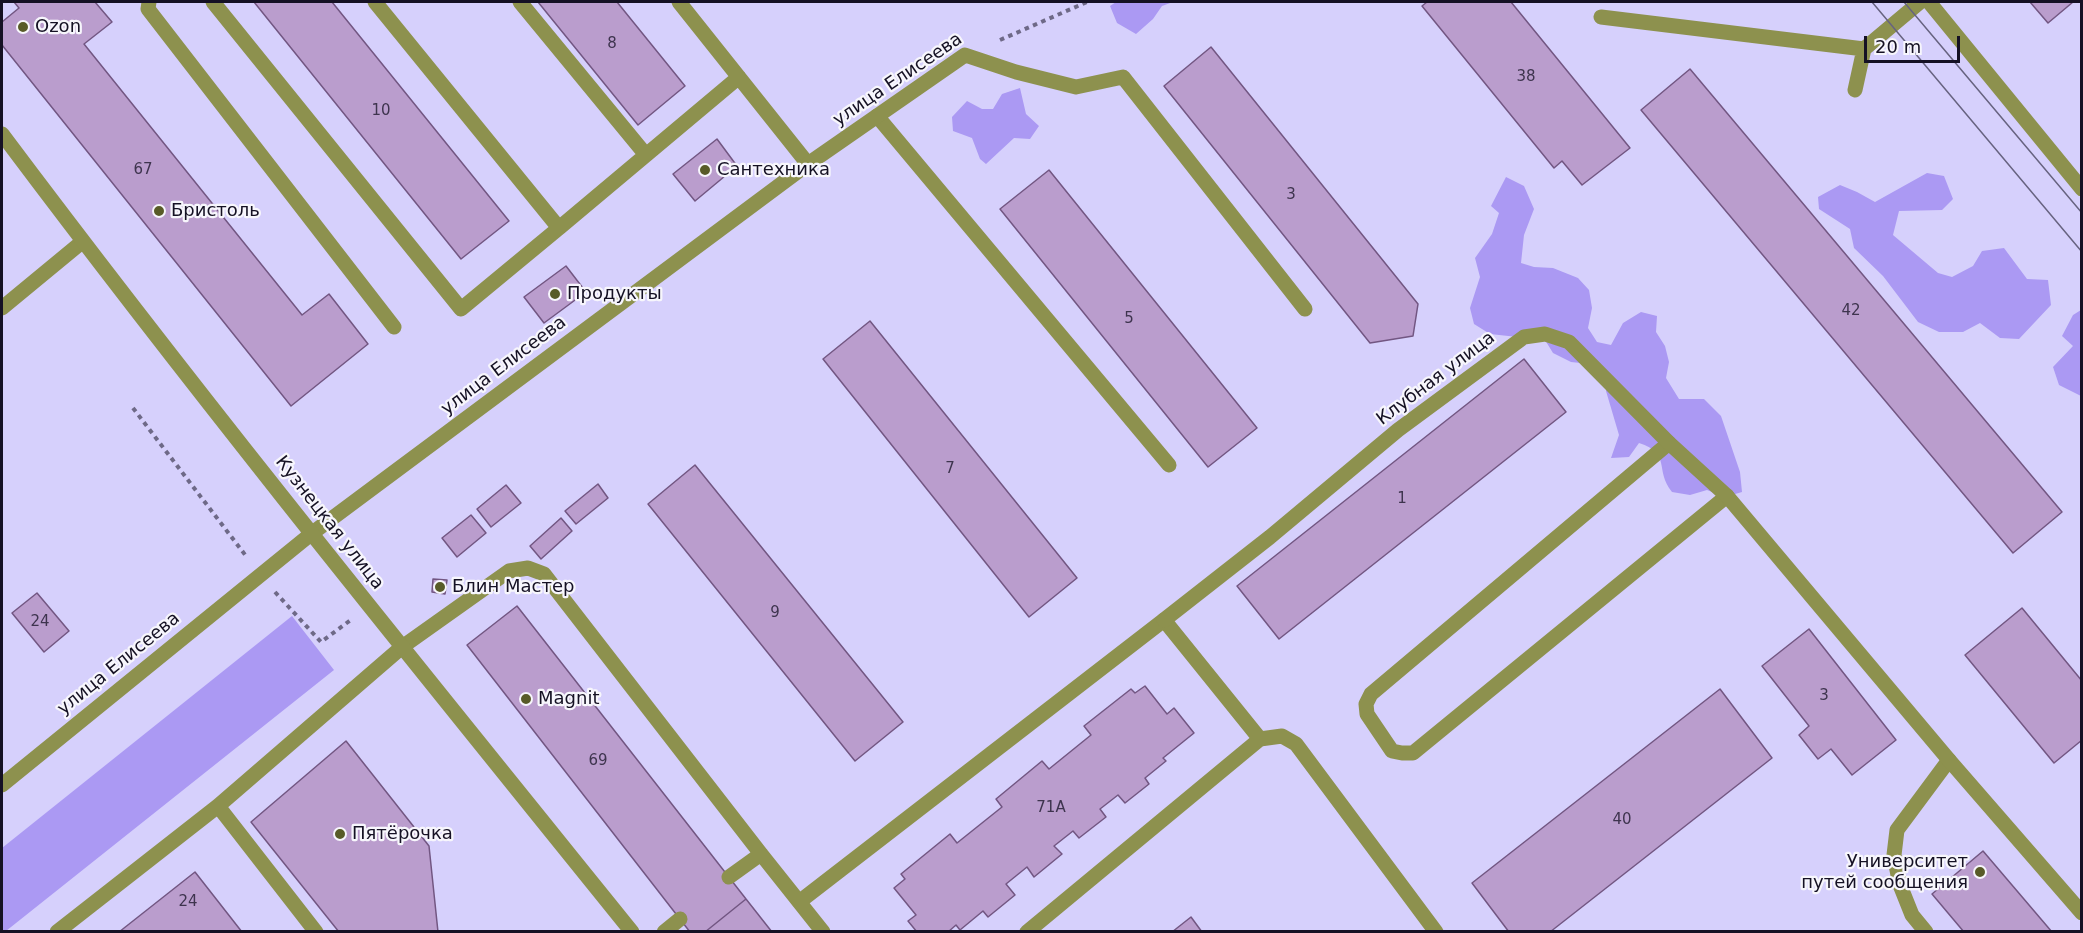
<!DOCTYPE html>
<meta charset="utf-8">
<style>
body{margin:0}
#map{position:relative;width:2083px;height:933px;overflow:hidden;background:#d6d0fc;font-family:"DejaVu Sans",sans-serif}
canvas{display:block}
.frame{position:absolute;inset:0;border:3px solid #151124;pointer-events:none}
.scale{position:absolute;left:1864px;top:36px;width:96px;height:27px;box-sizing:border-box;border:3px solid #151124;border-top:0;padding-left:8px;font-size:18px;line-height:21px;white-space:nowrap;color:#151124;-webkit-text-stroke:4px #f7f6fc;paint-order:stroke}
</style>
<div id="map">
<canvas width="2083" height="933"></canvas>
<div class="frame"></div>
<div class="scale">20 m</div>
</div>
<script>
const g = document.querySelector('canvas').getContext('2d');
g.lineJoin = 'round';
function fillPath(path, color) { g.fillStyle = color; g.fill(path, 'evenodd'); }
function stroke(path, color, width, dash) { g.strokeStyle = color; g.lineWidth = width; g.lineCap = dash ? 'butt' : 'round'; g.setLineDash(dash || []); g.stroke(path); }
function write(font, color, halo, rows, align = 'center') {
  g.font = font + ' "DejaVu Sans",sans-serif'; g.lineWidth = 4.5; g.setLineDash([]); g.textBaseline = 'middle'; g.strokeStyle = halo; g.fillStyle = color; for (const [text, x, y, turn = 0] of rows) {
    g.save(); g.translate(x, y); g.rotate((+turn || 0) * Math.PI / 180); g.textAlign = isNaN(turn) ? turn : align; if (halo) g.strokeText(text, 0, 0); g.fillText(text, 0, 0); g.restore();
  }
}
fillPath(new Path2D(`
 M1116,2H1173L1162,6L1153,19L1136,34L1117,23L1110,6Z
 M1020,88L1026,114L1039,126L1030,139L1014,138L986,164L980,159L972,138L953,131L952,117L967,101L982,109H993L1002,94Z
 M1927,173L1944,176L1953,199L1942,210L1899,211L1893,235L1938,273L1952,277L1973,266L1982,251L2004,248L2027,279L2048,280L2051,305L2019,339L2000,338L1980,323L1963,332H1939L1918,322L1883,276L1854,248L1850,229L1819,209L1818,197L1840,185L1857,192L1875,202Z
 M1506,177L1524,186L1534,209L1524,235L1521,263L1534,267L1553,268L1578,278L1589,290L1592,308L1588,328L1597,342L1611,345L1623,323L1641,312L1657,316L1656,332L1665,346L1669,362L1666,378L1679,399H1704L1721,416L1740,472L1742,492L1725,497L1707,490L1690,495L1672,492C1654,469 1672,454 1639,443L1629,457L1611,458L1619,435L1606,391L1610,375L1590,364L1571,362L1553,353L1545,340L1490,334L1474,324L1470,308L1480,277L1475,258L1492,234L1499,213L1491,206Z
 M2081,310V396L2059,385L2053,367L2073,346L2062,336L2073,315Z
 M292,616L334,670L6,931H2V848Z`), '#ab99f3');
const building = new Path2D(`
 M14,2H95L112,22L84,44L302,315L329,294L368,344L291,406L2,45V22L19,8Z
 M254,2H332L509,221L461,259Z
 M538,2H617L685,86L638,125Z
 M1427,2H1511L1630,148L1582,185L1562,161L1554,168L1422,6Z
 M2030,2H2073L2048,23Z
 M1211,47L1418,304L1413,336L1370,343L1164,86Z
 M1690,69L2062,512L2013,553L1641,110Z
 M717,139L737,166L695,201L673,174Z
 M1049,170L1257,428L1208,467L1000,209Z
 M566,266L586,292L544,323L524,297Z
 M870,321L1077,578L1029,617L823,359Z
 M1524,359L1566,412L1279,639L1237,586Z
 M695,465L903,722L855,761L648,504Z
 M598,484L608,498L576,524L565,511Z
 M506,485L521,503L491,527L477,509Z
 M471,515L486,533L457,557L442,538Z
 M561,518L572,531L541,559L530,546Z
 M433,579L447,580L445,594L432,592Z
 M37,593L69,631L44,652L12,613Z
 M517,606L746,899L705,932H690L467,645Z
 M2022,608L2082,681V740L2054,763L1965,655Z
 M1809,629L1896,740L1852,775L1831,749L1818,759L1799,735L1809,726L1762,666Z
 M1145,686L1167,714L1174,708L1194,733L1163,758L1166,761L1145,778L1149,784L1125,803L1118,795L1100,809L1106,817L1079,838L1073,831L1054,846L1062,854L1034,877L1027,867L1006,884L1015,895L988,917L983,911L960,930L956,925L948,932H917L908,921L916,915L894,888L905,879L901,874L950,834L957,843L1002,807L996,799L1042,761L1049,769L1091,735L1084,726L1131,689L1135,693Z
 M1720,689L1772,758L1550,932H1509L1472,883Z
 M346,741L429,846L438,932H339L251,822Z
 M1983,851L2052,932H1964L1932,894Z
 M195,872L242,932H119Z
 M746,899L772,932H705Z
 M1191,917L1202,932H1172Z`);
fillPath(building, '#ba9dcd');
stroke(building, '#725682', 1.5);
stroke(new Path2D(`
 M1000,40L1087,2
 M133,408L246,556
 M275,592L321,642L352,619`), '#6e6987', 4, [4.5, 4.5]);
stroke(new Path2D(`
 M149,2L148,9L394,327
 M213,2L461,309L559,228
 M375,2L559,228L739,77
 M520,2L646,155
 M679,2L808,164
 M877,116L1169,465
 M1669,443L1371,694L1366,704L1367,714L1392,751L1402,753H1413L1727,496
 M218,806L402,647L509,571L528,568L544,574L761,854L823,932
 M729,877L761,854
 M799,902L1164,620L1260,739
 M57,932L218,806L316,932
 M664,932L680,919
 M1027,932L1260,739L1282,736L1296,744L1436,932
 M1926,932L1912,915L1900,885L1894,855L1897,830L1949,760`), '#8d914e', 15);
stroke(new Path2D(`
 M1929,2L2082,189
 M1601,17L1864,49L1920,2
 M1855,90L1864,49
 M2,308L82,242
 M311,534L808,164L965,55L1016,72L1076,87L1123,77L1305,309
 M1164,620L1270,537L1398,430L1524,337L1545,334L1569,342L1669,443L1727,496L1949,760L2082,913`), '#8d914e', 15);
stroke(new Path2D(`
 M2,134C205,405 419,668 632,932
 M2,785L311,534`), '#8d914e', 15);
stroke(new Path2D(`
 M1872,2L2082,252
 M1904,2L2082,213`), '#676380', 1.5);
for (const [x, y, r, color] of [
 [23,27,6,"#585b28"],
 [705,170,6,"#585b28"],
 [159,211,6,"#585b28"],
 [555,294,6,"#585b28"],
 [440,587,6,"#585b28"],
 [526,699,6,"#585b28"],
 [340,834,6,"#585b28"],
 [1980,872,6,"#585b28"]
]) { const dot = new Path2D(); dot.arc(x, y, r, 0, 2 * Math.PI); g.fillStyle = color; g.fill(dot); stroke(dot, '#f7f6fc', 2); }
write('15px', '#3e344e', null, [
 ["8",612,44],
 ["38",1526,77],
 ["10",381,111],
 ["67",143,170],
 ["3",1291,195],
 ["42",1851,311],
 ["5",1129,319],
 ["7",950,469],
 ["1",1402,499],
 ["9",775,613],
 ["24",40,622],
 ["3",1824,696],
 ["69",598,761],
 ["71А",1051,808],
 ["40",1622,820],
 ["24",188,902]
]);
write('18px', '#151124', '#f7f6fc', [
 ["Ozon",35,27],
 ["Сантехника",717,170],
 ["Бристоль",171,211],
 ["Продукты",567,294],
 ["Блин Мастер",452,587],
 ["Magnit",538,699],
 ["Пятёрочка",352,834],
 ["Университет",1968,862,"right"],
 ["путей сообщения",1968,883,"right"]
], 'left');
write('18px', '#151124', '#f7f6fc', [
 ["улица Елисеева",898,80,-34],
 ["улица Елисеева",504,366,-37],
 ["Клубная улица",1436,379,-37],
 ["Кузнецкая улица",329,523,52],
 ["улица Елисеева",119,664,-39]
]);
</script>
